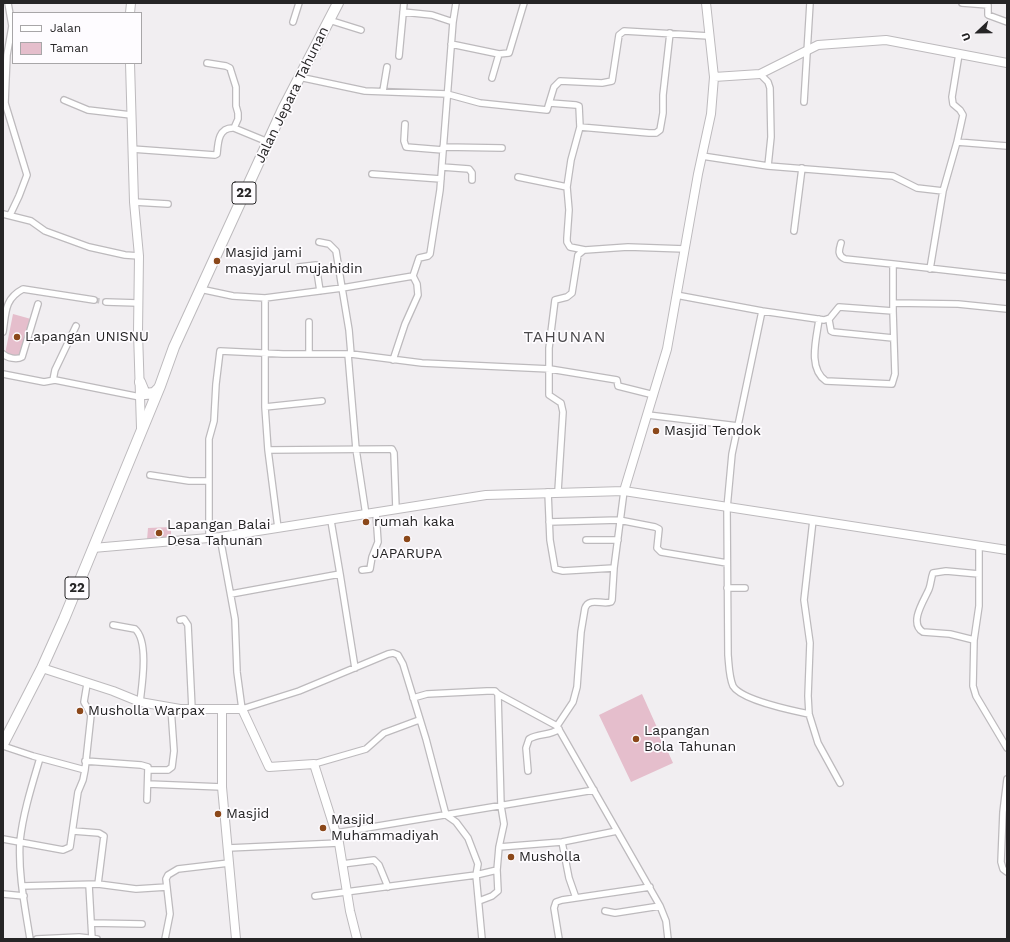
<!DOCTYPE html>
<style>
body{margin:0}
#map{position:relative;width:1010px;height:942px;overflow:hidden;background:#f1eef1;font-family:"Work Sans",sans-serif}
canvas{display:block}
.frame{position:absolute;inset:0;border:4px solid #262526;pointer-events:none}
.legend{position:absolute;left:12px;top:12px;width:130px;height:52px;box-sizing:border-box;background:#fefcff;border:1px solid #a8a6a8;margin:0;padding:5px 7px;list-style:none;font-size:12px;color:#262526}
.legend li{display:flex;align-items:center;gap:8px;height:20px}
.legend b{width:20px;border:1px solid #a8a6a8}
.north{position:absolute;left:958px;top:12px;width:40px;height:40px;-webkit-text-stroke:3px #fefcff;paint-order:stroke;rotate:248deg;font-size:11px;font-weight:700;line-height:16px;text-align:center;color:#262526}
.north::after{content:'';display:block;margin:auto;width:14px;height:18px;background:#262526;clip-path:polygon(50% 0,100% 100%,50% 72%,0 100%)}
</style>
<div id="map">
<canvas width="1010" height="942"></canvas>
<div class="frame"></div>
<ul class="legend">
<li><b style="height:5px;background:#fff"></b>Jalan</li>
<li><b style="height:11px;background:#e5becc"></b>Taman</li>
</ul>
<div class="north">U</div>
</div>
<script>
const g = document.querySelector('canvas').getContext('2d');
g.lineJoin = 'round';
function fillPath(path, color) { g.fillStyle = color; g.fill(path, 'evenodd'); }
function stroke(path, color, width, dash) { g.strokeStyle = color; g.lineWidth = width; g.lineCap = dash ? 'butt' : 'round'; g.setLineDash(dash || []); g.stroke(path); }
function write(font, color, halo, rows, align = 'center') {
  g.font = font + ' "Work Sans",sans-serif'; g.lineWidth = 3.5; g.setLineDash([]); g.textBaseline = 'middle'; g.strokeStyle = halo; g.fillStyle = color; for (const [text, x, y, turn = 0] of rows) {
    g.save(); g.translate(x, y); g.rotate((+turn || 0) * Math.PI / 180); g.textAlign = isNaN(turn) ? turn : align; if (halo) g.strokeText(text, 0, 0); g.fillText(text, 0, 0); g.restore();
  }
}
fillPath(new Path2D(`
 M13,314L31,319L20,358L5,354Z
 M171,527V538L147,540L148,528Z
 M642,694L673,763L631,782L599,715Z`), '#e5becc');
stroke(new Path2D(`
 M94,300L106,302`), '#c8c6c8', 5.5, [5.5, 3]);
const street = new Path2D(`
 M8,3L12,26L11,32H13
 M962,3L988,5V15L1007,22
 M403,12L432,15L453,22
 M329,20L361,30
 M293,22L299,3
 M451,44L499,54L509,53L524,3
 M399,56L404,3
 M207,63L226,66L230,68L236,87V106L238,113V119L234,128L268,142
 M760,74L768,82L770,88L771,137L768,166
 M299,77L365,91L447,94L480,103L547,110L554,87L560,81L602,83L612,81L619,35L624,31L709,36
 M492,78L499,54
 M383,91L387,67
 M64,100L88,110L131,115
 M804,102L810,3
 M550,103L576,105L579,106L580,127L571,160L567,187L569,210L567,238V242L570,247L585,250L628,247L685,249
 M405,124L404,141L406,147L443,150
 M580,127L649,133H656L660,130L663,113V95L670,33
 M957,142L963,115L960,110L953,104L952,97L959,54
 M443,147L502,148
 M132,149L215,155L217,154C218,141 219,127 234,128
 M702,156L768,166L893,176L917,188L943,191
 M442,167L469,169L472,173V180
 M372,174L441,179
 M518,177L567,187
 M134,202L168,204
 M3,214L31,221L45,231L89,247L125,255L139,256
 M10,215L19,196L27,175L5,103L7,55L11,32
 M794,231L802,168
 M841,243C839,250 837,255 845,259L893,264
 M299,267L316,265L320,291
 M930,269L943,191L957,142L1007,146
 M200,289L233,296L265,298L342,288L336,251L329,244L319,242
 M676,295L762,311L732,454L727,508L728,655C729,665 729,677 733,686C741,700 794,711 809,714
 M265,298V407L268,450L278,528
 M106,302L138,303
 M893,303L958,304L1007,309
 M762,311L824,320L830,318L839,307L893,311V264L1007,277
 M819,319C817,337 807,368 826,381L892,384L895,374L893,311
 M829,320L831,331L833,332L893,338
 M3,332C6,313 4,299 23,289L94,300
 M309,353V322
 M3,354C7,358 17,360 22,357L38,304
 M348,354L356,449L366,515
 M351,354L349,330L342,288L413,276L419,258L428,256L430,254L440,190L453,22L456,3
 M393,360L405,324L418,295L417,284L413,276
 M3,374L44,382L55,380L140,397
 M53,380L55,370L76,326
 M265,407L322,401
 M648,415L738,426
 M268,450L392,449L394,453L396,509
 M150,475L189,481H208
 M558,491L563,412L561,403L549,395V348L555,300L567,297L572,293L578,255L584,250
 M624,491L614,568L612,600L611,602C602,605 589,597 585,608L581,632L577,687L573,702L557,726L660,906L666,921L668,939
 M548,492L550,540L555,569L563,571L614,568
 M813,520L804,600L810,643L808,696L809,714L818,743L840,783
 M549,522L619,520L655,527L659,529L657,548L661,552L727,563
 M220,537L235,619L237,672L242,709L299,691L388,654L393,653L398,655L403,664L426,739L446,815L456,822L468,838L478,864L476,875L482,939
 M209,538V439L214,421L216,384L220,351L283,354H351L422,363L550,369L617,380L618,386L654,395
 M586,540H618
 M979,547V606L974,640L973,686L976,696L1007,748
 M362,570L370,569L372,557L378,542L376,513
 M340,574L355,668
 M727,588H745
 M231,594L340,574L331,521
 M180,620L184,619L188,625L192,709
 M113,625L135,629C149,641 142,685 140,702
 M974,640L950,634L923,632C908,623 925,599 929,589C931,584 931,578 933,573L946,571L979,574
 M498,694L557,726
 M3,746L33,756L85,770L83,780L78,792L70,847L63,850L3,839
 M85,761L141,765L148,767L147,800
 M314,764L366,749L384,733L419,720
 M85,770L91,715L84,702L87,684
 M149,770H168L172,767L174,751L171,708
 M528,771L526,748L529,739C539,733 550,736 559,729
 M1007,779L1003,812L1001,862L1003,869L1007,872
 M148,784L222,787
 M73,831L99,833L104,836L98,884
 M336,833L594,790
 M562,842L569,878L576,898
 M499,847L562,842L617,831
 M228,848L339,843
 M342,864L374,860L379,865L388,887
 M89,885L92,939
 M22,886L98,884L136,889L167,887
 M3,894L24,896
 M315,896L476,875L497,870L499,847L504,824L501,806L498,694L495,691H487L427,694L413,698
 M479,901L492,896L498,891L497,870
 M605,911L615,913L660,906
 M91,923L142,924
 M30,939C25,907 18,874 20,841C23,813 32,785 40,758
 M37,939L79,937L97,939
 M165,939L170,914L166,879L168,875L178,869L229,863
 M559,939L554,908L556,902L562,900L650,887`);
const secondary = new Path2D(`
 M130,13L131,3
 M130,63L134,202L139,256L138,332L141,428
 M714,77L760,74L818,45L886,40L1007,63
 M624,491L1007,550
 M93,548L220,537L486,495L624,491L667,349L698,174L711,114L714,77L706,3
 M42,668L113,691L140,702L180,709H242L269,767L314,764L339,843L350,911L357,939
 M222,710V787L236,939`);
const highway = new Path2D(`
 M140,382L145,394L154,393L159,388
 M3,744L42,668L64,619L160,386L174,347L283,109L338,3`);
stroke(street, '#bdbabd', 8);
stroke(secondary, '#bdbabd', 10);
stroke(highway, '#bdbabd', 12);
stroke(street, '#fff', 5.5);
stroke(secondary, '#fff', 8);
stroke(highway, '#fff', 10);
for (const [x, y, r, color] of [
 [217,261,4,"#8b481a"],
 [17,337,4,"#8b481a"],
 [656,431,4,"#8b481a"],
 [366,522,4,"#8b481a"],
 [159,533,4,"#8b481a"],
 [407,539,4,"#8b481a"],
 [80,711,4,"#8b481a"],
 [636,739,4,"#8b481a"],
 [218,814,4,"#8b481a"],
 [323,828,4,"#8b481a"],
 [511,857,4,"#8b481a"]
]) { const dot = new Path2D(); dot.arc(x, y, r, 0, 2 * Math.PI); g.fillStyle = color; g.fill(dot); stroke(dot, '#fefcff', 1.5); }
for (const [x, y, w] of [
 [244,193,24],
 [77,588,24]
]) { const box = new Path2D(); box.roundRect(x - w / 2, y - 11, w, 22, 3); g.fillStyle = '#fefcff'; g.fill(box); stroke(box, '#262526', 1); }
write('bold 13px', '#262526', null, [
 ["22",244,193],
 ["22",77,588]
]);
write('14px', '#262526', '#fefcff', [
 ["Jalan Jepara Tahunan",292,95,-64]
]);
write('14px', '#262526', '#fefcff', [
 ["Masjid jami",225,253],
 ["masyjarul mujahidin",225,269],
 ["Lapangan UNISNU",25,337],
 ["Masjid Tendok",664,431],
 ["rumah kaka",374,522],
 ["Lapangan Balai",167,525],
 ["Desa Tahunan",167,541],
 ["JAPARUPA",407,554,"center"],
 ["Musholla Warpax",88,711],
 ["Lapangan",644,731],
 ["Bola Tahunan",644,747],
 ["Masjid",226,814],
 ["Masjid",331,820],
 ["Muhammadiyah",331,836],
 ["Musholla",519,857]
], 'left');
g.letterSpacing = '1px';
write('16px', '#49474a', '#fefcff', [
 ["TAHUNAN",565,337]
]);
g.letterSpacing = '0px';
</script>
